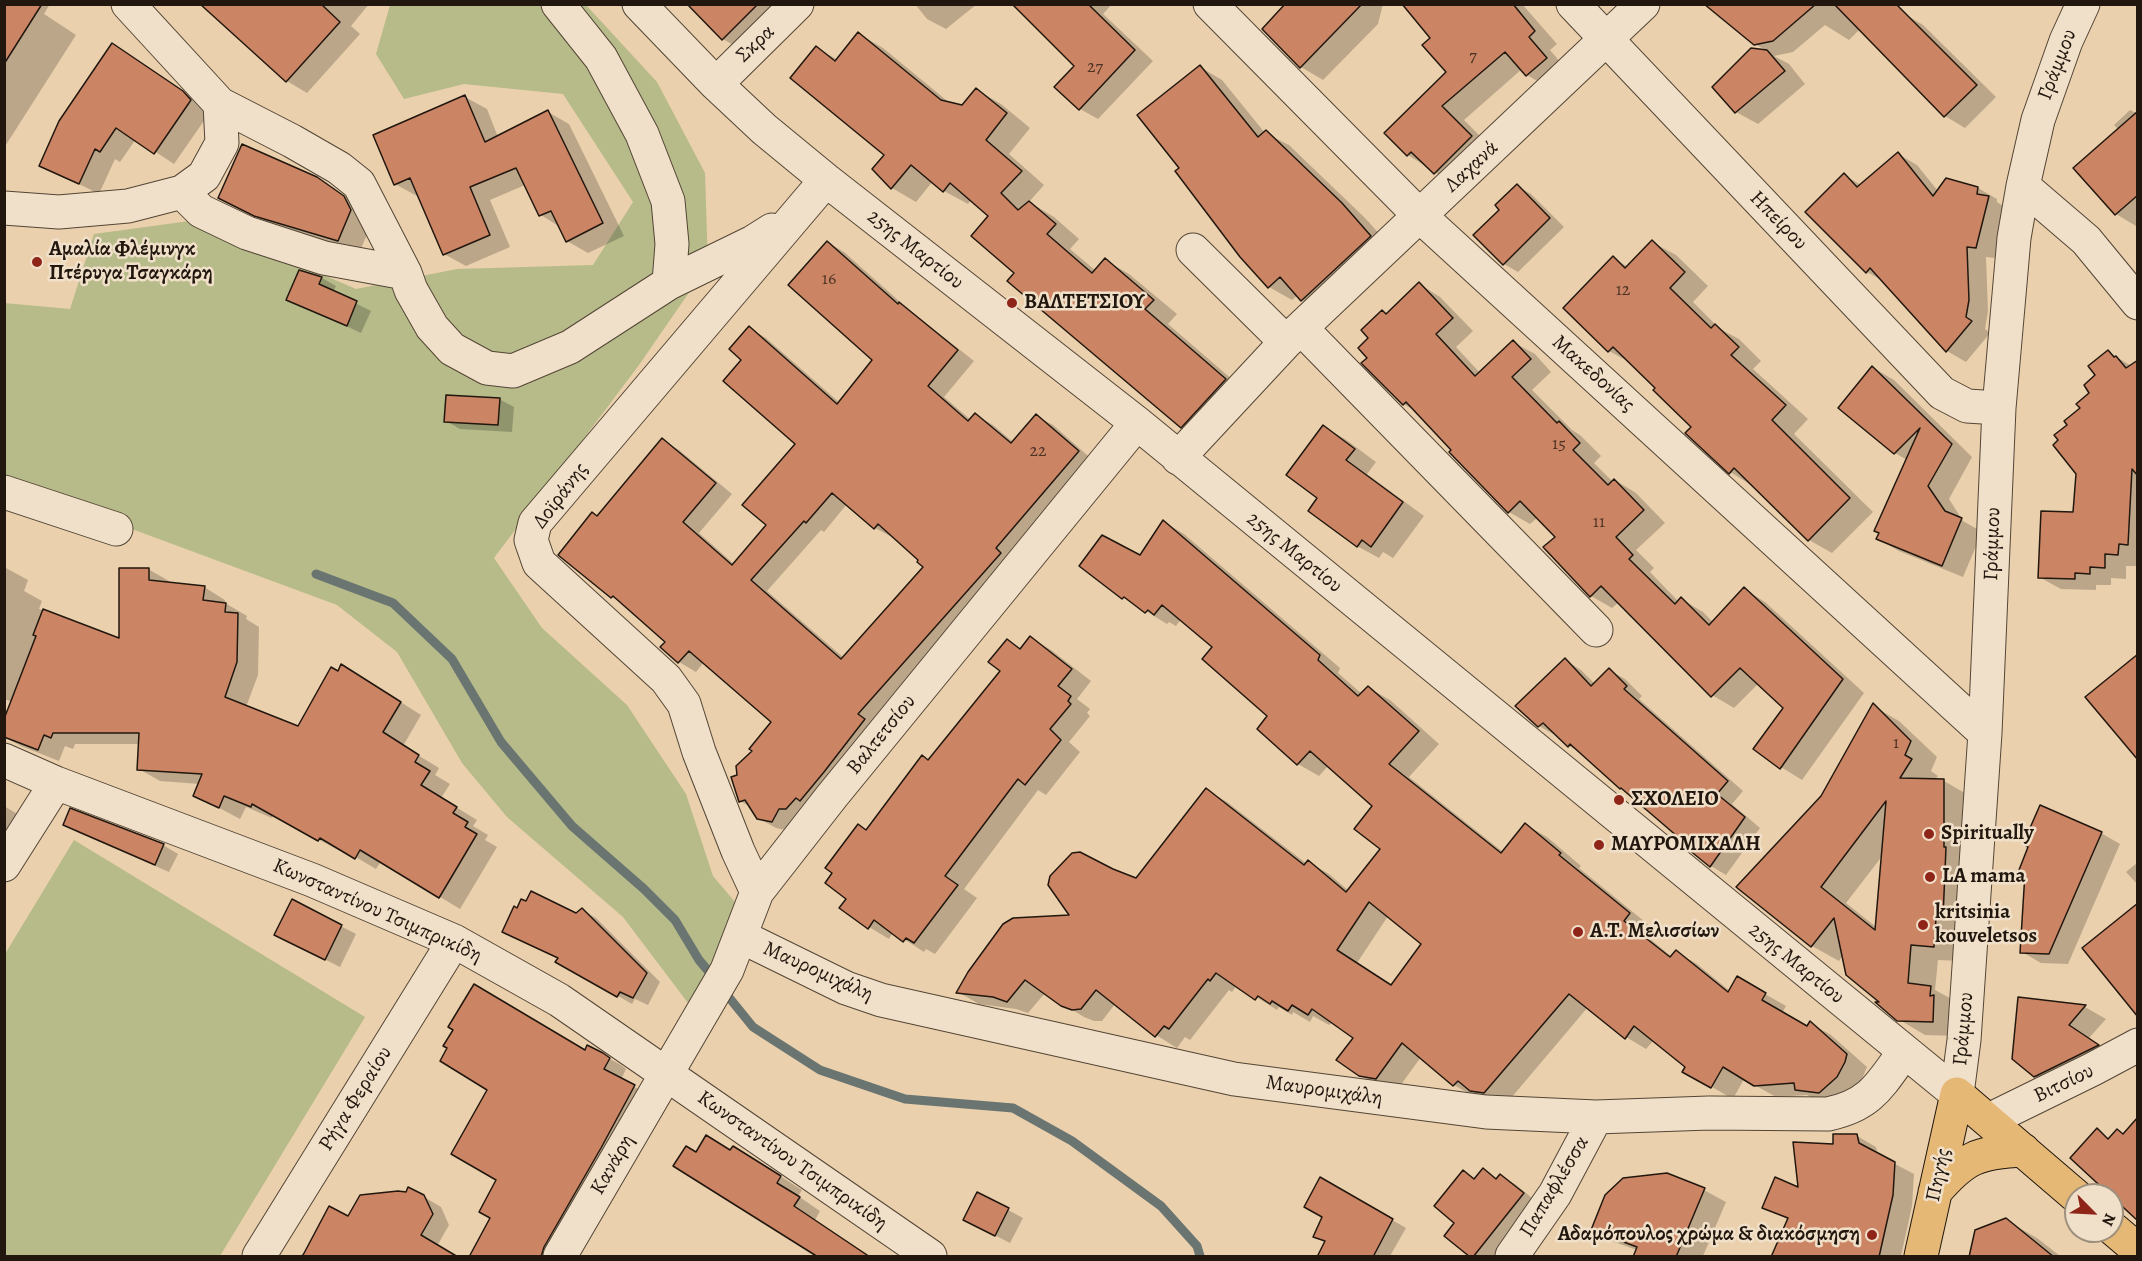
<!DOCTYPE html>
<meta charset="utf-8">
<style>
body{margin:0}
#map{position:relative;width:2142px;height:1261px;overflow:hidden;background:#ead0ac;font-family:Alegreya,serif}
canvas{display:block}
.frame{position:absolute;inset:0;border:6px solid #21170e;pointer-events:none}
.north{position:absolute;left:2064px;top:1183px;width:60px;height:60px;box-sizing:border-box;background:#f1e0c9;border:2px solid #9e907e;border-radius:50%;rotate:114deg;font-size:16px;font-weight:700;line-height:24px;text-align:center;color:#21170e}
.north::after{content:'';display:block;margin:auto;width:21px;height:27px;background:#8f2418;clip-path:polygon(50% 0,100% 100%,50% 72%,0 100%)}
</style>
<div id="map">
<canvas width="2142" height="1261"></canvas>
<div class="frame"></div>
<div class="north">N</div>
</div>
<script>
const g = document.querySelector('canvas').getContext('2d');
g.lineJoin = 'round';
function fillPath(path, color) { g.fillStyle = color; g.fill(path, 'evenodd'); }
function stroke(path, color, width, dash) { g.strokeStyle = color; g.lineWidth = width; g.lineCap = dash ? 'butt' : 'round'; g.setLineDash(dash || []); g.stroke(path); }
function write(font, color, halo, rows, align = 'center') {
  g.font = font + ' Alegreya,serif'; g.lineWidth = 5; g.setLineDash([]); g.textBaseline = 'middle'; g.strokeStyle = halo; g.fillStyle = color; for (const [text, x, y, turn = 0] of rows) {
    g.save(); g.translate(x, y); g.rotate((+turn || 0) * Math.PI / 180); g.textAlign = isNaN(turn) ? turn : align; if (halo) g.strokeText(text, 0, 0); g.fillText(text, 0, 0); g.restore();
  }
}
fillPath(new Path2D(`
 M390,5H586L657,82L705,173L708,265L639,365L494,558L542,628L627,705L686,794L713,876L740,908L694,1011L623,917L507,817L462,763L397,652L337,605L5,482L4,303L70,309L94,234L197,220L356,289L457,269L593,265L633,202L563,94L464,84L404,99L376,54Z
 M74,840L365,1017L220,1256H5V954Z`), '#b6bb89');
fillPath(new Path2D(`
 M4,4H50L44,14L76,35L4,148Z
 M202,4H369L351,26L360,34L307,93L287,81Z
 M689,4H785L740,49L723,39Z
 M915,4H977L946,29L927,19Z
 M1014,4H1112L1103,14L1153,61L1098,119L1080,109L1076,66Z
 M1287,4H1383L1378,24L1323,80L1301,67Z
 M1404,4H1522L1557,44L1550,50L1568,71L1549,88L1527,75L1522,69L1464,120L1494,150L1457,186L1408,155L1448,72L1432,38Z
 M1720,4H1888L1923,25L1996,97L1965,128L1945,116L1860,29L1849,40L1825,25L1793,52L1774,56L1789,64L1805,84L1758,124L1736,112L1752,50L1769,52L1755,44Z
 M859,34L883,48L951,104L963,107L977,90L1001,104L1030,128L1009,154L1044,185L1029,202L1054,217L1079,239L1070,249L1096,271L1105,260L1129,274L1177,314L1168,324L1249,394L1205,440L1182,426L1016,273L990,216L971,200L968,204L944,191L933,181L916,202L892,188L874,169L886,155L817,48L838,60Z
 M112,45L203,104L210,112L174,164L136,139L120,162L115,159L99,194L41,165Z
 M1200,67L1222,80L1265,133L1289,145L1365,218L1393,249L1325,313L1302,300L1298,295L1292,300L1269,287L1241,256L1181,168Z
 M465,97L487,109L498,137L548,112L569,124L624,236L588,253L567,241L560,227L541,215L525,185L490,200L510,247L466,266L444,254L419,195L417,196L395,184Z
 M2130,110L2138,114L2136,226L2116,214L2075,169L2119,130L2114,125Z
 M1898,154L1917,165L1938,191L1978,188L1997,199V202L2008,209L1995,258L1986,257L1988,311L1985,329L1990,333L1966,362L1947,351L1885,282L1867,272L1844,175L1861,185Z
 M317,178L366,210L372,223L359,253L277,227L220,198Z
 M1517,186L1531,194L1564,227L1518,272L1504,264L1501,210Z
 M827,242L844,252L908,309L974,361L944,397L971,420L976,415L993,425L1013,442L1036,416L1053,425L1095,462L790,831L776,828L758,818L751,807L740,801L738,776L773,722L704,662L696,672L679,662L667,642L625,604L612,597L598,517L662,440L679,450L732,494L699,533L734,564L768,525L797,444L743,360L749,328L766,338L840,403L874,359ZM847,504L875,528L892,537L893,536L920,560L925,567L844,658L767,591L821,530L824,532Z
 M1652,242L1676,255L1708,286L1693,302L1720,329L1739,339L1761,361L1753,369L1808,419L1794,434L1873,512L1832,553L1809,540L1753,486L1730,472L1693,427L1657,388L1633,364L1609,351L1565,308L1613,258L1628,267Z
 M300,271L322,278L336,286L333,292L371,311L361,333L288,299Z
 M1419,284L1440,297L1473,331L1456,347L1480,373L1513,342L1535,354L1551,372L1532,390L1572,430L1580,435L1601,456L1594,463L1613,482L1615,480L1636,493L1665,523L1636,550L1654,568L1650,572L1679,602L1681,599L1703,612L1713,622L1744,589L1765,602L1864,693L1802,780L1781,767L1785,708L1759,683L1734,708L1712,695L1619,602L1612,608L1591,596L1557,537L1538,517L1530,524L1509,512L1418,412L1403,404L1369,358L1371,338L1387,315Z
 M2108,352L2138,370V566H2126V579L2111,578V585H2096V590L2061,589L2039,577L2074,514L2078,474L2069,425L2091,393Z
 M1872,367L1894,380L1972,457L1949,499L1963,521L1982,532L1963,577L1899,551L1878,539L1907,460L1895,453Z
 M499,399L514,407L512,432L460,429L446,421Z
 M1323,427L1345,439L1376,462L1367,474L1424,516L1393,558L1383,552L1379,558L1357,546L1319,498Z
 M1164,522L1184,534L1340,668L1338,673L1362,694L1369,688L1390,700L1439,744L1409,777L1503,852L1526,825L1547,837L1581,866L1579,868L1650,926L1644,934L1672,957L1676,952L1697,964L1730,991L1737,978L1786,1006L1782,1013L1808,1028L1810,1023L1831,1035L1867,1067L1858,1088L1818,1101L1807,1095L1776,1097L1744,1079L1733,1099L1684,1071L1687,1066L1654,1040L1646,1049L1626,1037L1588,1007L1506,1104L1492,1102L1478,1094L1475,1097L1454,1085L1421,1057L1397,1090L1382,1088L1360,1075L1355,1037L1332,1022L1329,1025L1313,1016L1310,1022L1293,1012L1292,1015L1279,1007L1277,1010L1237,985L1232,992L1229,990L1190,1040L1185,1037L1177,1048L1156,1035L1115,1004L1102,1021H1094L1084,1017L1045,993L1028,1013L1016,1009L979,1004L958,992L1072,916L1113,871L1136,879L1206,790L1227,802L1307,864L1308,862L1329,874L1349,891L1382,849L1374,806L1329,765L1319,776L1298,764L1259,729L1270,716L1214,647L1181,619L1176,626L1169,622L1167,624L1123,597L1141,557ZM1388,916L1423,944L1392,986L1357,963Z
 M4,567L28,580L24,591L42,601L39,609L120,640L148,569L169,581V584L204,587L225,600V603L247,616L246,619L259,627L258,675L246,707L299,728L363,678L421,715L403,746L439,768L435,775L450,784L441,798L477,820L473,826L488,835L485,840L497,847L460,909L381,861L376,869L342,849L340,851L273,815L272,818L246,807L240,819L195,795L200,784L160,781L139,769L140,744H75L73,749L65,746L59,761L21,746L4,737L12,702L4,699Z
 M1031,638L1051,650L1091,681L1077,699L1090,709L1087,713L1090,716L1069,742L1080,752L1046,795L1038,790L964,889L977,898L935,954L926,949L924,952L893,932L889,939L869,927L848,898L859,826L867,831L929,761L1002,671L1007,641L1022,649Z
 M1565,660L1581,670L1595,684L1609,670L1625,679L1642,696L1639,699L1743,791L1732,804L1760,828L1726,875L1711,866L1687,842L1620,788L1583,754L1569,746L1557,734L1555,735L1539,726L1517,706Z
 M1873,706L1899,721L1937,757L1931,771L1938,776L1934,781H1944L1970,796L1960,961L1938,960L1935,990L1957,1002L1959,1036L1925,1035L1898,1019L1843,955L1839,961L1812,946L1738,887L1822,796ZM1883,855L1876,927L1846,903Z
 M4,806L19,815L4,850Z
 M71,810L163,845L178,854L169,872L79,833L65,825Z
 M2101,833L2120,844L2068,964L2041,963L2022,952L2027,873Z
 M2138,862V885L2126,872Z
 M292,901L356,934L340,967L290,942Z
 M518,910L576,914L582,910L596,918L660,982L648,1005L635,999L632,1004L557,961L559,958Z
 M2019,998L2085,1007L2106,1019L2089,1038L2118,1057L2057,1088L2035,1076Z
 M584,1051L603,1055L621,1065L626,1069L621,1080L651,1096L561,1256H471Z
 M1857,1136L1876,1147L1878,1155L1914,1174L1912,1206L1901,1256H1773L1789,1220L1764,1207L1800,1190L1835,1146Z
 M731,1151L755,1160L802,1190L798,1196L820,1211L815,1220L870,1256H813L815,1253L697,1153Z
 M1483,1170L1498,1179L1500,1176L1515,1184L1537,1202L1494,1256H1472L1456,1223L1463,1172L1476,1179Z
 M1666,1174L1704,1190L1726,1202L1703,1256H1641L1637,1250L1614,1242L1593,1230Z
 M1320,1179L1406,1228L1390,1256H1334L1326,1243L1315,1236L1324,1217Z
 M978,1194L1023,1218L1010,1243L979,1227Z
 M424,1197L441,1207L449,1225L437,1246L455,1256H300L303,1253L305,1254L348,1218Z
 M2005,1220L2037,1238L2060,1256H1971Z`), '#0003');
stroke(new Path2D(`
 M316,574L393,603L452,659L501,742L572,826L644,889L675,920L699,960L715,979
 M723,990L753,1027L820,1070L905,1099L1013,1108L1072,1141L1161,1206L1197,1246L1200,1256`), '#6a7571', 9);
const building = new Path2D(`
 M4,4H42L4,64Z
 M200,4H321L340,22L286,82Z
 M687,4H758L722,40Z
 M1012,4H1088L1135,50L1079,110L1054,87L1074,66Z
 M1285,4H1362L1300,68L1262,29Z
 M1402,4H1513L1535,31L1529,37L1547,58L1526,76L1505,52L1442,106L1472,136L1434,174L1411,152L1407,156L1384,133L1446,72L1422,45L1430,38Z
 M1704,4H1816L1773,41L1754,45Z
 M1834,4H1896L1977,85L1944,117Z
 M858,32L941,100L962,105L976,88L1007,113L986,140L1022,171L1001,193L1018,210L1029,201L1056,224L1047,234L1092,273L1105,258L1154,300L1145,309L1226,379L1181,428L1007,281L1014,273L971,236L988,216L950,183L943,192L911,165L891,189L872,169L884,155L790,78L816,46L835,61Z
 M112,43L183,91L191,100L154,154L116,128L100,152L95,149L79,184L39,166L59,121Z
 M1751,48L1767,50L1785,71L1735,113L1712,87Z
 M1200,65L1258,137L1266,130L1342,203L1371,236L1301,301L1280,277L1268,288L1240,257L1175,171L1179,168L1137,115Z
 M465,95L485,142L548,110L603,223L566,242L551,211L539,216L516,168L470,187L490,235L443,255L410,178L394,185L373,135Z
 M2138,111V195L2115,215L2073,168Z
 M242,144L317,177L344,196L351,210L338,241L254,216L218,198Z
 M1898,152L1933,196L1946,178L1978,187L1977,194L1989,196L1976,248L1967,247L1969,300L1966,317L1972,321L1946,352L1870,268L1866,273L1805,212L1844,173L1857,187Z
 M1517,184L1550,218L1503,265L1473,235L1499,210L1495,205Z
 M1652,240L1685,272L1670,288L1711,328L1715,324L1739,347L1731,355L1786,405L1772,420L1850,498L1808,541L1734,468L1729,474L1685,433L1691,427L1653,390L1655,388L1613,347L1608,352L1563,308L1613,256L1625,268Z
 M827,241L898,304L899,302L958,350L928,386L968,421L975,413L1011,443L1036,414L1079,451L996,548L1001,553L858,714L865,719L824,772L800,801L796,798L786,809H779L772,822L757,819L745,800L739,802L731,777L737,775L736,766L752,751L749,749L771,722L689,651L678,663L660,647L665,642L613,596L611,598L558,555L592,512L597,516L662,438L716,483L683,522L732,565L766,525L742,505L795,444L723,381L741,360L729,349L749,326L837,404L872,360L788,285ZM832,493L874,529L878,524L918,560L917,562L923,567L841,659L751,580L804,521L806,523Z
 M299,270L322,277L319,284L357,301L347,326L286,300Z
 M1419,282L1453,318L1436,334L1475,376L1513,340L1531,359L1512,377L1557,423L1559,421L1580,443L1573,450L1608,485L1614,479L1644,510L1616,537L1633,555L1629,559L1675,604L1681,597L1709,625L1744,587L1843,679L1780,769L1753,749L1783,708L1740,668L1711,697L1601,586L1590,597L1543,547L1555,537L1520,501L1508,513L1449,452L1451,450L1406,402L1403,405L1361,363L1367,358L1358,348L1368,338L1361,330L1382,310L1386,314Z
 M2108,350L2114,357L2116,356L2126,368L2138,360V476L2132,469L2128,545L2119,544L2118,555L2105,554V568L2090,567V574L2075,573V579L2038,578L2041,511L2073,512L2076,474L2053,445L2058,440L2054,435L2067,425L2064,421L2080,408L2076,404L2089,393L2084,385L2095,375L2088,366Z
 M1872,366L1952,444L1928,486L1945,511L1962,518L1942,566L1876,539L1879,533L1874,531L1920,428L1894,454L1838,408Z
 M446,395L500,398L498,425L444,422Z
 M1323,425L1355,449L1346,460L1403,502L1371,547L1362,540L1357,547L1308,511L1317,498L1286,475Z
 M1163,520L1320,655L1318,660L1358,696L1368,686L1419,731L1389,764L1501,853L1525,823L1561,853L1559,855L1630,913L1624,921L1670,957L1676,950L1728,992L1737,976L1766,993L1762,1000L1807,1026L1810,1021L1847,1054L1845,1062L1837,1077L1819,1093L1795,1090L1794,1083L1754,1086L1723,1067L1711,1088L1682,1072L1685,1067L1634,1026L1625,1039L1569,994L1484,1093L1470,1091L1458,1081L1453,1086L1402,1043L1376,1079L1359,1076L1336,1060L1353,1038L1312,1009L1308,1015L1292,1005L1288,1011L1272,1001L1270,1004L1258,996L1255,1000L1216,973L1210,981L1208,979L1169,1029L1164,1026L1155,1037L1096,990L1081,1009L1072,1010L1061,1006L1025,980L1007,1002L993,997L956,993L968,972L1003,924L1013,918L1069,915L1048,885L1050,876L1072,853L1080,852L1113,869L1136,878L1206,788L1304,865L1308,860L1346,892L1380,849L1354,829L1372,806L1310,751L1297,765L1257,729L1267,716L1202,659L1212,647L1162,605L1154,615L1148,610L1145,613L1124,597L1122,599L1079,566L1102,535L1140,555ZM1369,902L1421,944L1391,985L1337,950Z
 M119,568H149V580L205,586L203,600L226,603L225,612L238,613L237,662L225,697L298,726L331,667L338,671L341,664L401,702L383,732L419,755L415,762L430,771L421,785L457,807L453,813L468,822L465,827L477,834L439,898L360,850L355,859L320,838L318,841L252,804L251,807L224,796L219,808L193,796L202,774L137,770L139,733H53L51,738L44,735L38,750L4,737V719L36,636L33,635L43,609L119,638Z
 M1030,636L1072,669L1058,686L1071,696L1068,701L1071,704L1050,729L1061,740L1025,785L1018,779L945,876L958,885L914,943L906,938L903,942L874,920L868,929L839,908L846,899L825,883L832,873L825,868L858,824L866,830L922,755L928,760L1000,671L988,662L1007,639L1020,649Z
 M2138,654V760L2085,697Z
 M1565,658L1591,686L1609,668L1627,686L1624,689L1728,781L1717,794L1745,817L1710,867L1683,845L1685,843L1621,788L1620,789L1570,744L1568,747L1543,723L1538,727L1515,706Z
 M1873,703L1911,741L1905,755L1912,759L1900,778L1944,779V847H1946L1943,918H1936L1934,947L1911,945L1908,983L1931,986L1930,996L1934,995L1933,1022L1897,1021L1875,1002H1879L1846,975L1834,918L1811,947L1736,887L1821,796ZM1886,801L1875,930L1821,887Z
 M2040,805L2102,832L2049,954L2020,953L2025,873L2019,870L2028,847L2023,844Z
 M70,808L164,844L155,865L63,825Z
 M531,891L576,913L582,908L647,973L633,998L620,992L617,997L555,962L558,958L502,932L514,906L517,908L521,899L526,901Z
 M292,899L342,925L325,960L274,935Z
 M2138,903V1017L2082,948Z
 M474,984L585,1050L587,1045L603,1053L610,1058L604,1069L635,1085L601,1148L544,1247L541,1257H469L490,1218L479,1212L496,1180L451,1154L487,1090L440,1061L447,1048L443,1046L453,1030L448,1027Z
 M2018,997L2086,1005L2069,1025L2099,1045L2034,1077L2012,1059Z
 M2138,1117V1221L2112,1197V1195H2110L2070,1158L2097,1128L2108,1139L2117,1129L2123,1134Z
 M1833,1134H1857L1859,1143L1895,1162L1893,1195L1879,1257H1771L1788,1218L1762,1208L1775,1177L1798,1187L1793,1142L1833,1144Z
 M706,1135L730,1150L733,1146L781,1176L777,1183L800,1197L794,1206L870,1257H818L673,1166L686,1146L696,1152Z
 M1483,1168L1496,1179L1500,1174L1524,1193L1473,1257H1470L1444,1236L1454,1223L1434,1206L1463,1170L1474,1179Z
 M1667,1173L1705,1188L1676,1257H1633L1637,1247L1591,1230L1605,1195L1623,1178Z
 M1320,1177L1393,1219L1373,1257H1317L1325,1241L1313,1237L1322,1217L1304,1207Z
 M408,1187L424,1195L433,1214L421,1235L458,1257H302L329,1206L348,1216L360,1195L398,1191L406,1192Z
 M977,1192L1009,1208L995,1236L963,1220Z
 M2006,1218L2054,1257H1969L1975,1230Z`);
fillPath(building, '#cc8564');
stroke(building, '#21170e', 1.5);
const minor = new Path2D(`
 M558,4L601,58L642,134L668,201L672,244L669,283
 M639,4L716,84L764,129L826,180L1137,423L1957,1094
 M1210,4L1420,216L1985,733
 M1573,4L1942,393L1967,406L1999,408
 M716,84L797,4
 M220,104L292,141L339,168L359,184L405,273L411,290L432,327L452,349L487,368L513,371L570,347L669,283L753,242L772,230
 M2023,186L2086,240L2138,303
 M182,192L201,211L247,233L324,258L405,273
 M4,208L59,212L128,206L182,192L204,176L222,143L220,104L128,4
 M1193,250L1286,342
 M1301,328L1596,630
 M1178,458L1286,342L1643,4
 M4,492L116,529
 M4,760L56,783L312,880L454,941L559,1000L930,1256
 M4,865L56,783
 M757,892L738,851L699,752L684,704L666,679L539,563L531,540L535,523L826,180
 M740,936L846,988L881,1000L1234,1079L1486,1112L1596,1117L1709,1113L1828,1114C1871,1105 1880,1085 1904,1052
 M1957,1094L1964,1040L1985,733L1999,408L2014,238L2023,186L2038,120L2066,41L2083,4
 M1989,1120L2093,1069L2138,1045
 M259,1256L454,941
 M560,1256L727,970L757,892L832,796L1137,423
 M1512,1256L1555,1194L1596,1117`);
const major = new Path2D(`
 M1935,1192C1964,1158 1978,1152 2023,1150
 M2112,1228L2138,1250
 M1921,1256L1957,1094L2076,1196`);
stroke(minor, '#534536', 35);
stroke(major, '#21170e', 35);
stroke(minor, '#f1e0c9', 33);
stroke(major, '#e5b876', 33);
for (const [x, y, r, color] of [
 [37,262,6,"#8f2418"],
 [1012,303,6,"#8f2418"],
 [1619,800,6,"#8f2418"],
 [1929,834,6,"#8f2418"],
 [1599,845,6,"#8f2418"],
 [1930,877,6,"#8f2418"],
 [1923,925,6,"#8f2418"],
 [1578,932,6,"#8f2418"],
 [1872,1235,6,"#8f2418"]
]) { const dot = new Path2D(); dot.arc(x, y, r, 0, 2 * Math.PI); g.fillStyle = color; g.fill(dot); stroke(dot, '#f1e0c9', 2); }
write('18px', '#4c3224', null, [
 ["7",1473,57],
 ["27",1095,68],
 ["16",829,280],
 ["12",1623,291],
 ["15",1559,445],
 ["22",1038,452],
 ["11",1599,523],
 ["1",1896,744]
]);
write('21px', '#21170e', '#f1e0c9', [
 ["Σκρα",756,44,-44],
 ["Γράμμου",2058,65,-69],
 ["Λαχανά",1472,167,-43],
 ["Ηπείρου",1778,221,46],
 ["25ης Μαρτίου",915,250,38],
 ["Μακεδονίας",1593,374,42],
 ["Δοϊράνης",561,496,-53],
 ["Γράμμου",1993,544,-88],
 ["25ης Μαρτίου",1294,553,39],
 ["Βαλτετσίου",882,735,-51],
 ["Κωνσταντίνου Τσιμπρικίδη",377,911,24],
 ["25ης Μαρτίου",1796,964,39],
 ["Μαυρομιχάλη",818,972,24],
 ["Γράμμου",1964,1029,-85],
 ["Βιτσίου",2064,1084,-26],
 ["Μαυρομιχάλη",1324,1091,8],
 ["Ρήγα Φεραίου",356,1099,-58],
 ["Κωνσταντίνου Τσιμπρικίδη",792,1161,35],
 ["Κανάρη",613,1165,-60],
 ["Πηγής",1939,1175,-78],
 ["Παπαφλέσσα",1555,1187,-59]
]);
write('bold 21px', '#21170e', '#f1e0c9', [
 ["Αμαλία Φλέμινγκ",49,250],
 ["Πτέρυγα Τσαγκάρη",49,274],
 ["ΒΑΛΤΕΤΣΙΟΥ",1024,303],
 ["ΣΧΟΛΕΙΟ",1631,800],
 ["Spiritually",1941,834],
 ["ΜΑΥΡΟΜΙΧΑΛΗ",1611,845],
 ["LA mama",1942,877],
 ["kritsinia",1935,913],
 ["kouveletsos",1935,937],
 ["Α.Τ. Μελισσίων",1590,932],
 ["Αδαμόπουλος χρώμα & διακόσμηση",1860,1235,"right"]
], 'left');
</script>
